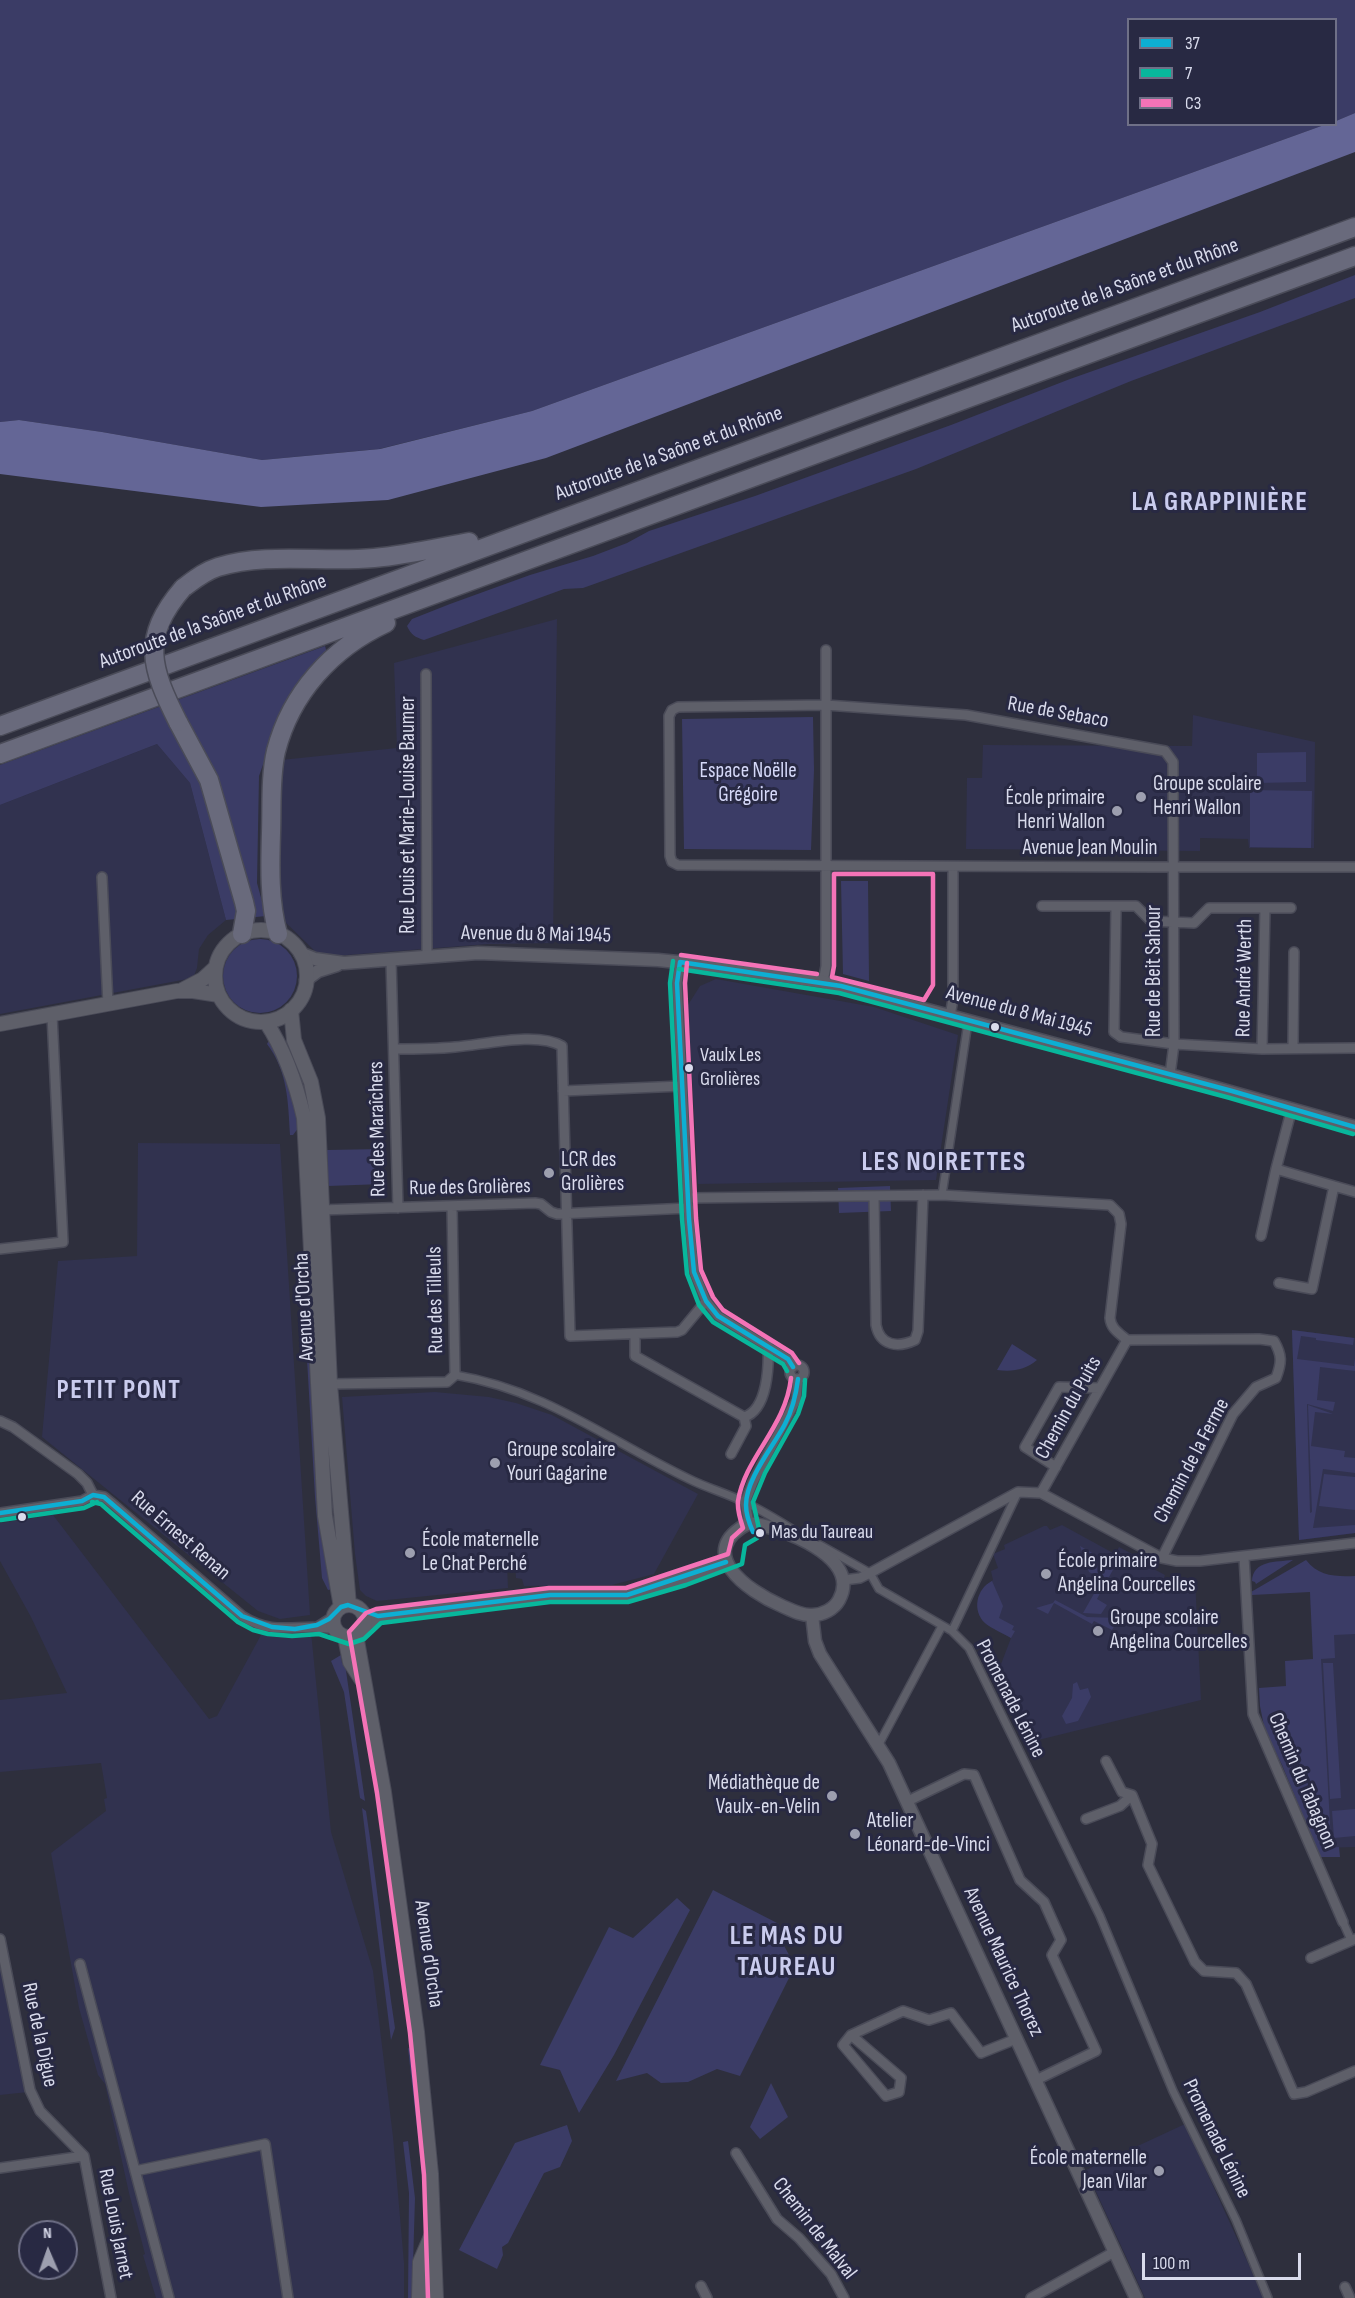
<!DOCTYPE html>
<meta charset="utf-8">
<style>
body{margin:0}
#map{position:relative;width:1355px;height:2298px;overflow:hidden;background:#2e2f3d;font-family:"Sofia Sans Condensed",sans-serif}
canvas{display:block}
.legend{position:absolute;left:1127px;top:18px;width:210px;height:108px;box-sizing:border-box;background:#282943;border:2px solid #6f7087;margin:0;padding:8px 10px;list-style:none;font-size:18px;color:#d9dbec}
.legend li{display:flex;align-items:center;gap:12px;height:30px}
.legend b{width:30px;border:2px solid #6f7087}
.north{position:absolute;left:18px;top:2220px;width:60px;height:60px;box-sizing:border-box;background:#282943;border:2px solid #6f7087;border-radius:50%;rotate:358deg;font-size:16px;font-weight:700;line-height:24px;text-align:center;color:#d9dbec}
.north::after{content:'';display:block;margin:auto;width:21px;height:27px;background:#9d9faf;clip-path:polygon(50% 0,100% 100%,50% 72%,0 100%)}
.scale{position:absolute;left:1142px;top:2253px;width:159px;height:27px;box-sizing:border-box;border:3px solid #d9dbec;border-top:0;padding-left:8px;font-size:18px;line-height:21px;white-space:nowrap;color:#d9dbec;-webkit-text-stroke:4px #282943;paint-order:stroke}
</style>
<div id="map">
<canvas width="1355" height="2298"></canvas>
<ul class="legend">
<li><b style="height:8px;background:#0dafd3"></b>37</li>
<li><b style="height:8px;background:#08b79c"></b>7</li>
<li><b style="height:8px;background:#f473b7"></b>C3</li>
</ul>
<div class="north">N</div>
<div class="scale">100 m</div>
</div>
<script>
const g = document.querySelector('canvas').getContext('2d');
g.lineJoin = 'round';
function fillPath(path, color) { g.fillStyle = color; g.fill(path, 'evenodd'); }
function stroke(path, color, width, dash) { g.strokeStyle = color; g.lineWidth = width; g.lineCap = dash ? 'butt' : 'round'; g.setLineDash(dash || []); g.stroke(path); }
function write(font, color, halo, rows, align = 'center') {
  g.font = font + ' "Sofia Sans Condensed",sans-serif'; g.lineWidth = 6; g.setLineDash([]); g.textBaseline = 'middle'; g.strokeStyle = halo; g.fillStyle = color; for (const [text, x, y, turn = 0] of rows) {
    g.save(); g.translate(x, y); g.rotate((+turn || 0) * Math.PI / 180); g.textAlign = isNaN(turn) ? turn : align; if (halo) g.strokeText(text, 0, 0); g.fillText(text, 0, 0); g.restore();
  }
}
fillPath(new Path2D(`
 M557,619L553,943L488,944L321,957L279,916L276,788L281,760L397,748L394,663Z
 M1193,715L1315,742L1314,848H1249L1248,839L1200,838V851L966,849L967,778H982L983,745L1192,746Z
 M157,744L190,783L226,920L208,935L199,949L197,968L193,978L0,1014V805Z
 M716,979L874,1007L958,1035L936,1180L698,1184L688,1005L700,986Z
 M138,1143L280,1144L310,1615L280,1619L258,1611L42,1437L58,1261L137,1256Z
 M1292,1330L1355,1338V1533L1299,1540Z
 M435,1392L489,1397L516,1403L552,1415L698,1494L654,1574L612,1585L524,1586L522,1579L516,1578L515,1564H507L508,1588L377,1601L366,1596L360,1590L355,1554L342,1397Z
 M53,1515L209,1719L217,1716L261,1635L311,1632L331,1832L373,1971L393,2137L404,2263V2298H156L143,2255L145,2254L129,2193L105,2084L98,2075L79,2008L51,1853L106,1811L104,1799L107,1798L101,1763L0,1772V1700L67,1693L31,1617L0,1561V1523Z
 M1062,1525L1115,1554L1119,1547L1149,1563L1148,1566L1165,1575L1164,1578L1195,1579L1201,1700L1030,1742L998,1672L1011,1638L986,1624L979,1615L978,1598L984,1587L993,1580L991,1571L998,1568L993,1554L1005,1549L1004,1545L1044,1526H1047L1050,1530Z
 M1355,1588V1847L1323,1848L1310,1591Z
 M0,1943L28,2092L0,2095Z
 M1185,2124L1264,2298H1145L1086,2170Z`), '#31324f');
fillPath(new Path2D(`
 M0,0H1355V113L1336,121V20H1128V124L1324,125L532,411L379,449L262,460L102,432L19,420L0,422Z
 M1355,275V298L1131,381L916,469L583,588L564,589L424,640C415,637 411,635 407,626L412,619L450,604L530,575L593,556L627,543L649,531L755,496L951,425L1070,379L1260,312Z
 M325,646L327,653L265,759L259,776L257,883L266,916L226,920L190,783L157,744L0,805V765Z
 M813,717L814,770L811,850L684,849L682,719Z
 M1306,752V782L1257,783V753Z
 M1250,790L1312,791L1311,848L1250,847Z
 M841,881H868L869,981L843,974Z
 M223 976a37 37 0 1 1 74 0a37 37 0 1 1-74 0Z
 M270,1038L288,1073L299,1127L293,1135H290C288,1102 288,1072 267,1044Z
 M382,1149L383,1184L328,1186L327,1150Z
 M890,1186L891,1211L839,1213L838,1188Z
 M305,1254L334,1589L328,1590L322,1578L315,1497L301,1256Z
 M1292,1330L1354,1338L1353,1345L1316,1340V1338L1301,1336L1297,1359L1354,1366L1355,1358V1371L1320,1367L1317,1400L1335,1402L1333,1411L1307,1404L1310,1513L1312,1512L1308,1405L1333,1414L1315,1412L1311,1446L1345,1451L1344,1457L1355,1458V1473L1323,1469L1313,1528L1355,1525V1533L1299,1540Z
 M1012,1344L1037,1360C1025,1370 1013,1372 997,1370Z
 M1324,1474L1355,1477V1510L1319,1506Z
 M1080,1546L1110,1563L1115,1554L1120,1557L1097,1599L1107,1605L1101,1614L1083,1613L1104,1576L1095,1575L1089,1572Z
 M1293,1560L1256,1584L1255,1582L1252,1581C1253,1560 1276,1562 1293,1560Z
 M1306,1560C1318,1576 1336,1577 1355,1576V1634L1334,1635L1335,1658L1321,1659L1331,1842L1323,1843V1848L1339,1847L1340,1857H1320L1282,1765L1265,1731L1260,1706L1259,1688L1286,1686L1285,1661L1313,1659L1310,1592L1252,1595L1251,1592Z
 M992,1581L1003,1606L999,1618L1014,1626L1012,1630L1015,1631L1011,1638C1003,1633 992,1629 985,1623C972,1611 976,1589 992,1581Z
 M1055,1600L1087,1617L1119,1618L1112,1630L1094,1621L1092,1624L1054,1603L1048,1614L1036,1608L1053,1603Z
 M341,1655L342,1663L345,1664L365,1801L360,1798L344,1692L331,1661Z
 M1323,1663H1333L1341,1798L1330,1799Z
 M1077,1682L1080,1690L1088,1688L1091,1697L1078,1721L1066,1724L1062,1716L1072,1698L1073,1684Z
 M362,1808L366,1811C377,1883 384,1956 395,2028L391,2040Z
 M1355,1809V1836L1334,1838L1332,1811Z
 M713,1890L779,1924L781,1940L795,1966L740,2076L717,2069L688,2082L661,2083L647,2073L616,2081Z
 M677,1898L690,1910L614,2055L579,2113L560,2070L540,2065L609,1927L633,1938Z
 M408,2048L411,2049L426,2177V2221C422,2163 414,2106 408,2048Z
 M771,2083L788,2117L760,2139L750,2127Z
 M567,2125L572,2141L560,2167L544,2173L508,2243L502,2247L503,2255L497,2269L459,2250L515,2143Z
 M408,2141L415,2198L412,2298H408L409,2193L403,2142Z`), '#3b3c66');
fillPath(new Path2D(`
 M1355,113V152L546,458L388,500L261,507L0,474V422L19,420L102,432L262,460L380,449L532,411L1324,125L1336,124V121Z`), '#646696');
const pedestrian = new Path2D(`
 M942,1195L967,1029L965,1020
 M455,1375C546,1390 609,1441 689,1479C707,1488 726,1493 744,1502C764,1511 782,1523 800,1534
 M820,1545L870,1573L879,1589L952,1631L969,1648L1100,1916L1173,2091L1236,2220L1268,2298
 M952,1631L1018,1492
 M879,1744L942,1626
 M1343,1922L1351,1940`);
const minor = new Path2D(`
 M426,674L427,956
 M102,877L108,1004
 M1042,906H1136L1151,921L1194,923L1209,908H1291
 M1116,907L1114,1032L1121,1037L1174,1044L1262,1049L1355,1048
 M391,960L398,1208
 M680,962L677,983L689,1219L694,1272L706,1301L718,1316L788,1359L793,1367
 M823,982L826,966V650
 M950,1016L953,999V867
 M1293,1048L1294,952
 M394,1049C415,1049 435,1049 455,1047C483,1045 537,1031 562,1046L570,1336L677,1332L682,1330L706,1301
 M1262,1049L1265,908
 M1170,1075L1174,1044L1173,762L1165,751L966,715L826,705L678,707L672,710L669,716L670,856L672,862L678,865L1155,867H1355
 M563,1091L682,1086
 M1334,1186L1355,1192
 M874,1196L876,1325C880,1346 898,1348 915,1340L918,1331L923,1195
 M688,1198L942,1195L1110,1205L1119,1214L1121,1224L1110,1318C1111,1329 1119,1333 1127,1340L1259,1339L1274,1341C1282,1355 1282,1362 1276,1378L1256,1387L1233,1414L1162,1558
 M321,1210L535,1203L541,1204L551,1212L557,1214L689,1208
 M1261,1236L1276,1169
 M0,1249L63,1242L52,1015
 M1279,1283L1312,1289L1334,1186L1276,1169L1292,1108
 M635,1334V1356L744,1417C768,1410 769,1365 768,1345
 M790 1372a7 7 0 1 1 14 0a7 7 0 1 1-14 0Z
 M330,1384L447,1382L455,1375L452,1206
 M0,1421L13,1427L78,1474L87,1483L93,1495L104,1497L115,1506L242,1616C276,1638 299,1622 335,1629
 M731,1454L746,1426L744,1417
 M1056,1467L1025,1447L1059,1387L1100,1388
 M1041,1493L1127,1340
 M0,1513L82,1501L93,1495
 M749,1523L745,1502L753,1482L796,1400L798,1379
 M1244,1557L1253,1714L1343,1922
 M844,1580L860,1578L870,1573L1018,1492L1041,1493L1162,1558L1177,1561H1200L1355,1543
 M319,1626L333,1617
 M1106,1761L1122,1792L1132,1795L1152,1844L1148,1865L1195,1962L1204,1971L1236,1973L1246,1984L1294,2094L1306,2092L1355,2071
 M908,1801L964,1774L974,1775L1020,1880L1044,1902L1061,1940L1052,1955L1096,2051L1036,2080
 M1086,1819L1120,1806L1132,1795
 M0,1939L30,2090L40,2111L84,2156
 M1311,1958L1355,1939
 M80,1964L169,2298
 M851,2035L901,2078L899,2092L886,2096L843,2045L851,2035L903,2011L929,2020L951,2013L981,2053L1016,2039
 M736,2153L777,2219L799,2238L831,2274L844,2298
 M84,2156L111,2298
 M0,2168L84,2156
 M135,2171L265,2144L288,2298
 M701,2286L707,2298
 M1345,2287L1350,2298
 M1031,2298L1114,2252`);
const tertiary = new Path2D(`
 M300,953L315,959L344,963L478,953L658,960L707,965L823,982L1170,1075L1355,1127
 M306,980L318,971L337,965
 M749,1523C781,1527 863,1557 839,1600C834,1609 823,1615 812,1615C802,1616 791,1610 782,1606C747,1591 693,1552 749,1523Z
 M812,1615L815,1641L820,1654L889,1763L1136,2298
 M364,1627L378,1616L550,1595H627L683,1578L726,1562`);
const secondary = new Path2D(`
 M215 976a46 46 0 1 1 92 0a46 46 0 1 1-92 0Z
 M182,990L203,979L215,968
 M291,1010L294,1040L311,1082L318,1118L330,1384L349,1605
 M266,1022C285,1051 296,1083 304,1118L325,1516L341,1607
 M0,1024L177,991H193L219,995
 M333 1621a16 16 0 1 1 32 0a16 16 0 1 1-32 0Z
 M356,1635L384,1792L417,2032L431,2174L436,2298
 M345,1637L350,1662L361,1679
 M419,2298L420,2262L432,2234`);
const motorway = new Path2D(`
 M183,588C194,580 205,571 218,567C268,552 323,563 374,558C406,555 437,548 469,542
 M178,722L209,780L244,902L246,911L242,934
 M0,726L1355,227
 M0,754L1355,256
 M278,934C269,902 270,866 271,833C272,806 270,777 276,751C291,693 332,648 386,623`);
stroke(pedestrian, '#4a4b58', 10);
stroke(minor, '#4a4b58', 12);
stroke(tertiary, '#4a4b58', 15);
stroke(secondary, '#4a4b58', 16);
stroke(motorway, '#4a4b58', 21);
stroke(pedestrian, '#5e5f69', 7);
stroke(minor, '#5e5f69', 9);
stroke(tertiary, '#5e5f69', 12);
stroke(secondary, '#5e5f69', 14);
stroke(motorway, '#696a7c', 18);
const motorwayBridge = new Path2D(`
 M178,722C151,668 140,638 183,588`);
stroke(motorwayBridge, '#4a4b58', 21, []);
stroke(motorwayBridge, '#696a7c', 18);
stroke(new Path2D(`
 M680,962L841,986L1232,1091L1355,1127
 M680,962L677,983L689,1219L694,1272L706,1301L718,1316L788,1359L793,1367
 M93,1495L104,1497L242,1616L272,1627L295,1629L317,1625L329,1619L341,1607L348,1605L378,1616L550,1595H627L726,1562
 M0,1513L82,1501L93,1495
 M753,1532C749,1523 746,1514 746,1505C746,1479 773,1447 785,1424C793,1409 796,1395 798,1379`), '#0dafd3', 4.5);
stroke(new Path2D(`
 M673,961L670,983L682,1219L687,1274L699,1305L713,1322L783,1364L787,1371
 M679,969L839,993L1230,1098L1353,1134
 M92,1502L101,1504L110,1512L238,1622L253,1630L268,1634L292,1636L319,1634L349,1644L364,1639L381,1623L550,1602H628L686,1585L742,1564L745,1545L757,1538L760,1533L753,1502L765,1473L798,1414L804,1396L805,1380
 M1,1520L84,1508L97,1502`), '#08b79c', 4.5);
stroke(new Path2D(`
 M834,874H933V985L924,1000L832,977L834,966Z
 M681,955L817,974
 M687,963L685,983L696,1218L701,1270L713,1297L723,1310L792,1353L799,1363
 M428,2298L424,2175L410,2033L377,1793L349,1632L366,1613L376,1609L549,1588H626L728,1554L732,1538L743,1528C740,1519 737,1510 738,1501C745,1457 786,1427 791,1378`), '#f473b7', 4.5);
for (const [x, y, r, color] of [
 [1141,797,6,"#9d9faf"],
 [1117,811,6,"#9d9faf"],
 [995,1027,5,"#d9dbec"],
 [689,1068,5,"#d9dbec"],
 [549,1173,6,"#9d9faf"],
 [495,1463,6,"#9d9faf"],
 [22,1517,5,"#d9dbec"],
 [760,1533,5,"#d9dbec"],
 [410,1553,6,"#9d9faf"],
 [1046,1574,6,"#9d9faf"],
 [1098,1631,6,"#9d9faf"],
 [832,1796,6,"#9d9faf"],
 [855,1834,6,"#9d9faf"],
 [1159,2171,6,"#9d9faf"]
]) { const dot = new Path2D(); dot.arc(x, y, r, 0, 2 * Math.PI); g.fillStyle = color; g.fill(dot); stroke(dot, '#282943', 2); }
write('20px', '#d9dbec', '#282943', [
 ["Vaulx Les",700,1056],
 ["Grolières",700,1080],
 ["Mas du Taureau",771,1533]
], 'left');
write('21px', '#d9dbec', '#282943', [
 ["Autoroute de la Saône et du Rhône",1125,286,-20],
 ["Autoroute de la Saône et du Rhône",669,454,-20],
 ["Autoroute de la Saône et du Rhône",213,622,-20],
 ["Rue de Sebaco",1058,713,10],
 ["Rue Louis et Marie-Louise Baumer",409,815,-90],
 ["Avenue Jean Moulin",1090,849],
 ["Avenue du 8 Mai 1945",536,935,1],
 ["Rue de Beit Sahour",1155,971,-90],
 ["Rue André Werth",1245,978,-89],
 ["Avenue du 8 Mai 1945",1019,1012,15],
 ["Rue des Maraîchers",378,1129,-91],
 ["Rue des Grolières",470,1188,-1],
 ["Rue des Tilleuls",436,1300,-91],
 ["Avenue d'Orcha",305,1307,-93],
 ["Chemin du Puits",1069,1408,-61],
 ["Chemin de la Ferme",1192,1461,-62],
 ["Rue Ernest Renan",180,1536,41],
 ["Promenade Lénine",1010,1699,63],
 ["Chemin du Tabagnon",1302,1781,67],
 ["Avenue d'Orcha",428,1954,82],
 ["Avenue Maurice Thorez",1003,1962,65],
 ["Rue de la Digue",39,2035,78],
 ["Promenade Lénine",1216,2139,64],
 ["Rue Louis Jarnet",115,2224,79],
 ["Chemin de Malval",814,2229,52]
]);
write('21px', '#d5d8f8', '#282943', [
 ["Espace Noëlle",748,772],
 ["Grégoire",748,796]
]);
write('21px', '#d9dbec', '#282943', [
 ["Groupe scolaire",1153,785],
 ["Henri Wallon",1153,809],
 ["École primaire",1105,799,"right"],
 ["Henri Wallon",1105,823,"right"],
 ["LCR des",561,1161],
 ["Grolières",561,1185],
 ["Groupe scolaire",507,1451],
 ["Youri Gagarine",507,1475],
 ["École maternelle",422,1541],
 ["Le Chat Perché",422,1565],
 ["École primaire",1058,1562],
 ["Angelina Courcelles",1058,1586],
 ["Groupe scolaire",1110,1619],
 ["Angelina Courcelles",1110,1643],
 ["Médiathèque de",820,1784,"right"],
 ["Vaulx-en-Velin",820,1808,"right"],
 ["Atelier",867,1822],
 ["Léonard-de-Vinci",867,1846],
 ["École maternelle",1147,2159,"right"],
 ["Jean Vilar",1147,2183,"right"]
], 'left');
g.letterSpacing = '1.5px';
write('bold 27px', '#caccee', '#282943', [
 ["LA GRAPPINIÈRE",1220,503],
 ["LES NOIRETTES",944,1163],
 ["PETIT PONT",119,1391],
 ["LE MAS DU",787,1937],
 ["TAUREAU",787,1968]
]);
g.letterSpacing = '0px';
</script>
